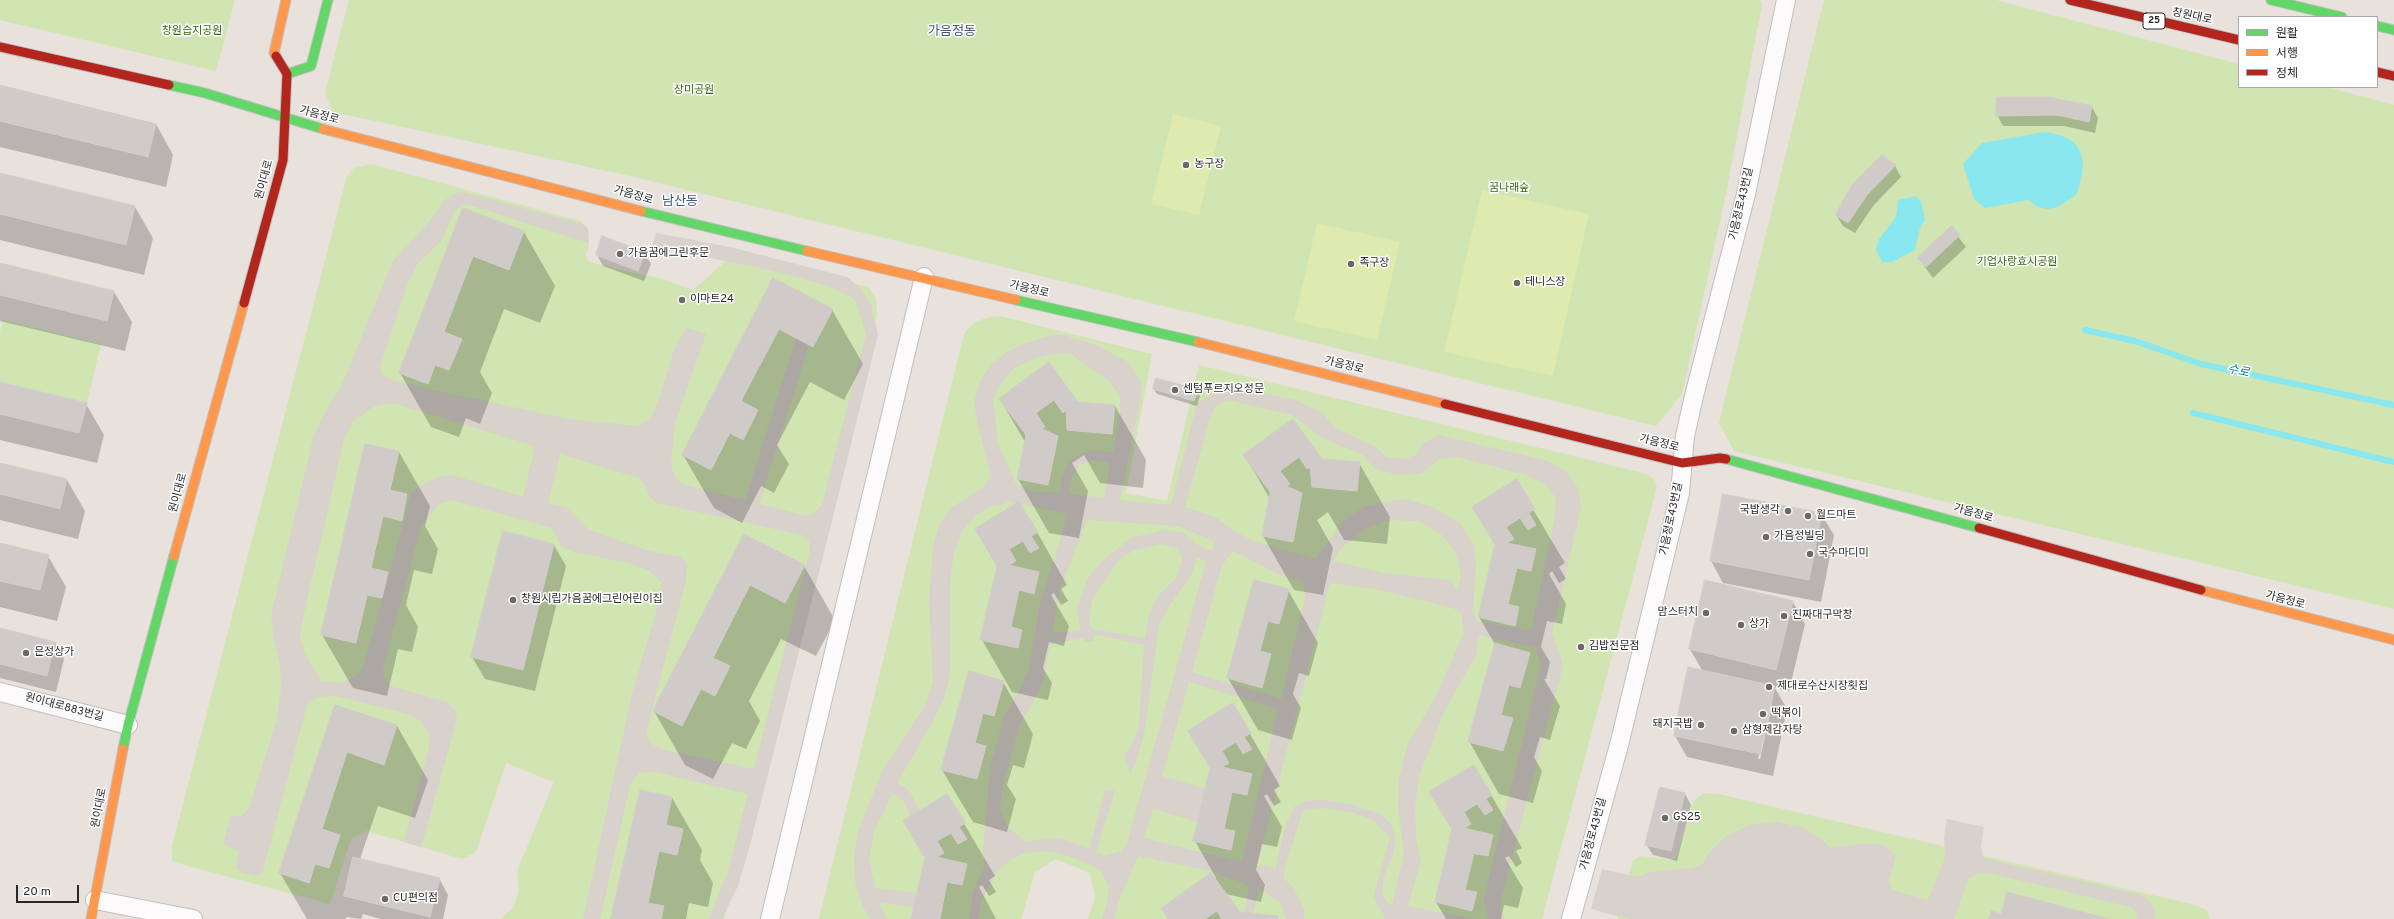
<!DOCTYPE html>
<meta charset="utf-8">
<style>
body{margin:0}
#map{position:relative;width:2394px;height:919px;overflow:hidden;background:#e8e1dc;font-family:Overpass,"Noto Sans KR",sans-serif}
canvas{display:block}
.legend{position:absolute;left:2238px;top:16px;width:140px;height:72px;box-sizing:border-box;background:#fff;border:1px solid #a9a9a9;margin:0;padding:5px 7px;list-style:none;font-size:12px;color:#282828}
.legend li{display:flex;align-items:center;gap:8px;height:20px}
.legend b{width:20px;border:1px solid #a9a9a9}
.scale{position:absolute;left:16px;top:885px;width:63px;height:18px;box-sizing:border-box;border:2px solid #282828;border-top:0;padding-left:5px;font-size:12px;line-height:14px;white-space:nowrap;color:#282828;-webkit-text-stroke:3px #fff;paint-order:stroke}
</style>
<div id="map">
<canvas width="2394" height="919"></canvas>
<ul class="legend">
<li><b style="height:5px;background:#63d668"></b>원활</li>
<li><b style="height:5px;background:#ff974d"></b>서행</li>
<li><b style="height:5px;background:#b3261e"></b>정체</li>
</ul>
<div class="scale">20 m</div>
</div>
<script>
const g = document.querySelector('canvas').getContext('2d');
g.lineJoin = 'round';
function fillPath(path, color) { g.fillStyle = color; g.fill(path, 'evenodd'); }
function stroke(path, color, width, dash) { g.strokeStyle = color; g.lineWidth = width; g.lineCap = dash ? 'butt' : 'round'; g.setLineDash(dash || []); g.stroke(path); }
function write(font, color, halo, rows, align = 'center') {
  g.font = font + ' Overpass,"Noto Sans KR",sans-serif'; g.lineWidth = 3; g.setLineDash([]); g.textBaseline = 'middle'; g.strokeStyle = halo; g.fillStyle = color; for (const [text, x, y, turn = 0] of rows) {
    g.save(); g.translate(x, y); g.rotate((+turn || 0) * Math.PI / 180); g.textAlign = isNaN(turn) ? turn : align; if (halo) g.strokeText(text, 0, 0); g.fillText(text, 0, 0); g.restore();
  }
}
fillPath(new Path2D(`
 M0,0H235L216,71L0,20Z
 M349,0H1760L1762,4L1726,194L1682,394L1656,426L626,175L333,112L325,93Z
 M1824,0H1996L2239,64V87H2327L2394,105V609L1734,451L1719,423Z
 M372,164L580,221L588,229L589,243L586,256L589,262L666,280L693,290L726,261L728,252L868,287L876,299L877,315L724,919H500L514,907L519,889L517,871L554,782L506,763L476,852L462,859L366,831L351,839L330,904L184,865L172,860V846L347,176L354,168Z
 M1000,316L1152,354L1126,493L1167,501L1199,365L1643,473L1652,478L1657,487L1542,919H1088L1095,898L1090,873L1056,859L1035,872L1021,919H819L964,334C973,321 984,317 1000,316Z
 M3,320L101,344L87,403L0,382V332Z
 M1703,793L1719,794L2191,904L2207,910L2210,919H1617L1633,860L1640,856L1672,860L1677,856L1693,802Z`), '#d0e5b1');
fillPath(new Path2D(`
 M1173,114L1221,126L1199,215L1151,204Z
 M1482,190L1589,214L1553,376L1444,352Z
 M1317,223L1400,242L1377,340L1294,321Z`), '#deeaae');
fillPath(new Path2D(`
 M462,192L583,224L588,229L589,243L466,204L455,210L442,240L418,263L408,283L380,367L382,374L391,380L429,389L568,419L637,426L650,420L658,402L675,347L687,328L706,334L675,423L671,465L675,477L683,484L745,500L796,338L809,345L759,504L806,516L815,513L822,505L866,334L856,301L846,294L828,286L770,270L652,246L656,233L730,247L847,277L860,288L871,304L878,334L835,509L750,845L738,886L722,919H709L728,871L748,794L655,772L639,773L630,785L600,919H583L633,690L661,596V582L650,571L629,563L574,552L562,547L552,528L452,500L440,503L421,527L383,669L385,680L390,686L447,702L455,710L457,719L421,847L404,842L429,747V734L421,721L408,714L336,696L318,697L307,705L262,874L256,876L240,872L236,868L239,852L223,844L231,816H241L249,809L277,719L281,688L280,664L274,641L271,616L313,439L321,420L343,382L393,261L424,228L444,201L453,194ZM385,404H396L535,446L523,497L453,475L438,477L412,491L363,668L354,677L342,683L321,681L305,654L300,638L301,626L344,440L353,421L373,407ZM560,454L639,478L646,486L649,496L657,503L802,535L809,541L810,550L754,769L664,750L652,744L646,732L686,581L687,565L680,557L646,550L589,530L566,507L548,503Z
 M1052,335H1063L1096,345L1128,362L1141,382V397L1120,500L1171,505L1197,403L1227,386L1295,400L1322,413L1334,427L1374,446L1387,457L1404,459L1416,455L1422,444L1439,435L1548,461L1566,472L1578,488L1581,508L1552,633L1563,665L1500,903L1504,919H1488L1484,898L1541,665L1536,648L1479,635L1476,655L1443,714L1419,776L1415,807L1416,839L1421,860L1408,906L1475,919H1384L1385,916L1377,905L1374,895L1390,838L1373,820L1352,812L1321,808L1303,810L1283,874L1284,879L1294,888L1304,910V919H1286L1281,903L1259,888L1253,913L1245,912L1249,885L1206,870L1138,856L1118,902L1114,919H1102L1108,899V885L1101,871L1090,864L1059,853L1045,851L1026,853L1011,859L997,871L981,901L979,919H969L973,892L985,866L983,851L990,767L1004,717L1019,691L1028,671L1040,603L1060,541L1067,514L1009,501L1001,506H991L974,516L961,533L954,553L950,579V675L944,698L933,721L897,783L909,790L920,811L910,817L906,805L899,796L892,794L874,832L869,858L875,888L917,893L914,908L879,902L887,919H870L862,905L855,881L854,857L858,832L882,771L926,704L933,681L929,601L933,546L939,526L951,508L985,486L991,476L977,422L974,402L980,382L990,366L1005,353L1023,344ZM1070,353L1110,382L1120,395V413L1113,452L1092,450L1080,454L1069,462L1062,478L1059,493L1029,491L1016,484L998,443L993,399L1000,384L1014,368L1035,358L1053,354ZM1228,400L1292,415L1324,439L1362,454L1374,468L1397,475L1420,474L1439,459L1458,457L1527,475L1546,485L1556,498L1555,517L1531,630L1477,621L1473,610L1476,564L1474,546L1460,523L1432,507L1405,499L1365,506L1344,520L1316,559L1254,541L1234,531L1217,518L1185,507L1209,422L1215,407ZM1093,460L1110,463L1104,498L1069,494L1070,481L1079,465ZM1087,520L1178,526L1214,541L1212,551L1196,544L1182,532L1164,530L1131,538L1101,562L1087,580L1077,609L1081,630L1052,633L1060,589ZM1390,520L1419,521L1441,534L1456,553L1461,576L1457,591L1450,580L1384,573L1333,561L1341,548L1366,528ZM1161,544L1178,548L1182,560L1177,577L1160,594L1150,611L1145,638L1092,629L1089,620L1092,600L1116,563L1132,551ZM1233,551L1282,576L1303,581L1305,597L1281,699L1192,672L1222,565ZM1197,557L1206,562L1127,843L1122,851L1104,856L1096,852L1115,791L1105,790L1089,849L1067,840L1049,838L1027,842L1017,835L1007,825L1000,808L1002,791L1019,727L1043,683L1050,644L1084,638L1085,642L1094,641V634L1144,645L1139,725L1132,745L1124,756L1130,773L1136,762L1144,735L1159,626L1169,606L1192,574ZM1330,583L1376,589L1453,608L1461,613L1464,632L1436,696L1407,746L1399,779L1398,808L1404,853L1392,906L1387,902L1382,892L1384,876L1394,852L1395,837L1391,824L1378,813L1349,804L1323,800L1306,801L1295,806L1286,824L1275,870L1268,866H1257ZM1189,682L1278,709L1242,862L1144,838L1153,809L1198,822L1206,789L1162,776Z
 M1947,819L1984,827L1981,846L1983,858L2144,896L2154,907L2155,919H2137L2136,912L2131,907L1993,874L1979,873L1968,879L1954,919H1629L1591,909L1602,869L1638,877L1651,872L1692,868L1704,863L1707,855L1726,836L1750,825L1777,822L1803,828L1825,842L1830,848L1859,844H1881L1896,855L1889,880L1892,890L1928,900L1945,858L1944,837Z`), '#d8d1cc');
fillPath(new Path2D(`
 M2044,132C2084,136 2090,160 2076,195C2057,208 2048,216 2028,200L1985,208L1974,199L1963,164L1982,143Z
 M1916,196L1921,202L1925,219L1919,231L1915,250L1892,262H1882L1876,250L1879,239L1896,217L1898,200Z`), '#89e7f0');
fillPath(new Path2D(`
 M0,86L156,124L173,155L166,187L0,147Z
 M2092,107L2098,118L2095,133L2064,126H2003L1997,115Z
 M1895,166L1901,177L1873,206L1855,233L1843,226L1836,215Z
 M0,174L135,207L153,238L144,275L0,240Z
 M463,209L524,232L555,286L540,323L504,309L480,372L492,393L480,424L466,418L459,437L431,427L400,373Z
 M1951,227L1966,247L1933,278L1918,258Z
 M644,253L651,264L644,281L603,266L597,255Z
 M0,264L114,292L132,322L125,351L0,321Z
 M773,280L832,310L863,364L844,400L810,382L777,445L789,464L774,493L761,486L742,523L714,508L683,455Z
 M1049,363L1077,403L1115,406L1146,460L1143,488L1100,483L1084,455L1072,463L1088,491L1079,538L1049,533L1018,479L1025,442L1000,399Z
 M0,383L86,404L104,435L97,463L0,440Z
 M1154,389L1197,391L1200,396L1197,406L1157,394Z
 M1293,421L1321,460L1359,463L1390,517L1387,544L1344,540L1328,512L1317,520L1333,548L1323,595L1294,590L1263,536L1270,499L1245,456Z
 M399,452L430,506L425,526L438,549L432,574L414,570L406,605L418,627L412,652L398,649L387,696L353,688L322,635Z
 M0,464L67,480L85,511L78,539L0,520Z
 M1516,481L1565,563L1559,567L1566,579L1559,583L1552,571L1549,574L1566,604L1562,624L1547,621L1541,647L1550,662L1546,679H1544L1560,706L1550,740L1540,737L1534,757L1542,771L1533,803L1499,794L1469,741L1496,646L1479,617L1495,545L1473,507Z
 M1723,495L1821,514L1834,535L1821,602L1723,583L1711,561Z
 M976,530L1037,532L1067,585L1061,589L1068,601L1061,605L1054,593L1051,595L1069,626L1064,646L1049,642L1043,668L1052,683L1048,700L1012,692L982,640L998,568Z
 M745,536L804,566L835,620L816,656L781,639L749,701L760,721L746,749L732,743L713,779L685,765L654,711Z
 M0,544L48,556L66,587L57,621L0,607Z
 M554,545L566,566L535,691L485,679L472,657Z
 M1706,582L1793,602L1805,624L1789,691L1775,688L1787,709L1773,776L1687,757L1675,736L1703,672L1690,649ZM1770,704H1772L1760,759H1758Z
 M1288,590L1318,643L1309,676L1299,673L1293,694L1301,708L1292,740L1258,730L1228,678Z
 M0,629L55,642L64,659L56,692L0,678Z
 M1003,682L1033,734L1024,768L1013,765L1007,785L1016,799L1007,832L973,822L942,770Z
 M335,706L397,726L428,780L415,818L378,806L360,859L439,878L448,895L443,919H381L363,914L361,919L346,917V919H307L280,873Z
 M1189,731L1250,734L1280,786L1274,790L1281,802L1274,806L1267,794L1264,796L1282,827L1277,847L1262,844L1256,870L1265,885L1261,902L1226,894L1239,913L1277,916L1278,919H1168L1163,909L1216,878L1195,841L1211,769Z
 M1661,788L1685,794L1691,805L1677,861L1653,855L1646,844Z
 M1430,792L1491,795L1522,848L1516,851L1522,863L1516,867L1509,856L1505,858L1523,888L1518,908L1504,905L1501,919H1446L1436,902L1453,831ZM1469,851L1480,853V855L1469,853Z
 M947,795L995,876L989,880L996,892L989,896L982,885L979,887L996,919H913Z
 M672,798L702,850L700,860L713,883L708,907L689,903L686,919H612Z`), '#0003');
stroke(new Path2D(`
 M2085,330L2135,341L2201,364L2394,405
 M2193,413L2394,462`), '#89e7f0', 6);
const building = new Path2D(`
 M0,85L156,124L148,157L0,121Z
 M1997,97H2048L2092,106L2089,122L2057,115L1996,116Z
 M1882,155L1896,165L1867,195L1848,223L1835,215L1852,185Z
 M0,173L135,206L126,245L0,214Z
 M463,208L524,231L509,270L473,256L444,332L462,339L449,370L435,365L428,384L399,373Z
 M1952,226L1960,235L1926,267L1917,258Z
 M602,236L645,252L638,271L596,255Z
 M0,263L114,291L107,321L0,295Z
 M773,278L833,309L813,347L779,329L741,401L758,410L743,440L730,433L711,470L682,455Z
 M1049,362L1078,402L1115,405L1112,434L1067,430L1066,410L1063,413L1054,400L1036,413L1045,427L1042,429L1058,436L1048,485L1017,479L1026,435L999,399Z
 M1156,378L1198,390L1194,401L1153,389Z
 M0,382L87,403L79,433L0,414Z
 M1293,419L1322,459L1360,462L1357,491L1312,487L1310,467L1307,469L1299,457L1280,471L1290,484L1286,486L1302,493L1293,542L1262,536L1270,492L1243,455Z
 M365,444L399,451L390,490L407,494L402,521L383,516L371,568L388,572L382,598L367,595L356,643L321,635Z
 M0,463L67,479L60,509L0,494Z
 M1517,479L1535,509L1529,513L1536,525L1528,530L1520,518L1506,527L1514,539L1507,543L1536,549L1531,571L1517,568L1508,604L1519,607L1515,626L1478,617L1495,544L1472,507Z
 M1723,494L1822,513L1809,580L1710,561Z
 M1019,502L1038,532L1031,536L1039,548L1030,553L1023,541L1009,549L1016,561L1009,565L1039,572L1034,594L1019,590L1011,627L1022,630L1018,648L980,640L997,566L975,529Z
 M503,531L554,544L523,670L471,657Z
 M744,534L805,565L785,603L750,585L713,658L730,666L715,696L701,689L682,726L653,711Z
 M0,543L49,555L40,590L0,581Z
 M1254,580L1289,589L1279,624L1268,621L1260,651L1271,654L1262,688L1227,678Z
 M1705,580L1793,601L1776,670L1689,649Z
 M0,628L55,642L47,676L0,664Z
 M1495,643L1530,653L1520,688L1509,685L1501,715L1513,718L1503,751L1468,742Z
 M1688,667L1775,686L1760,754L1674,736Z
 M969,671L1004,681L994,716L983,713L975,743L986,746L977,779L941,770Z
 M1233,703L1251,733L1244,737L1252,749L1243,754L1236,742L1222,751L1229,763L1222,767L1252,774L1247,795L1232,792L1224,829L1235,831L1231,850L1193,841L1210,768L1188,731Z
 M335,705L397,725L384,765L347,752L322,829L340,835L329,868L315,864L309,883L279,873Z
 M1474,765L1492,795L1486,799L1493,810L1485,815L1477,804L1464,812L1471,824L1464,828L1493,835L1488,856L1474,853L1465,890L1477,892L1472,911L1435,902L1452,829L1429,792Z
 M1660,787L1685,793L1671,851L1645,845Z
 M640,790L672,797L666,825L683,829L677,855L659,851L648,903L664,906L661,919H611Z
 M947,794L966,823L959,827L967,839L958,844L951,833L937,841L944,853L937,857L967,864L962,885L947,882L940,919H911L925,858L903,821Z
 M353,857L440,878L430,917L344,896Z
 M1211,873L1240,912L1278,916L1277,919H1222L1217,911L1205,919H1169L1161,909Z
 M2007,892L2109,919H1989L1991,911L2001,914Z`);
fillPath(building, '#d0cbc8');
stroke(building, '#d2cdc9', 1);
const street = new Path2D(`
 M0,692L128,725
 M95,900L193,919
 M770,919L924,277
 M1571,919L1619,745L1680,493L1685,436L1694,396L1746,194L1786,0`);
const fast = new Path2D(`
 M2271,0L2342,17
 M2377,26L2394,30
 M287,74L311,66L328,0
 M169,85L205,93L323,129
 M641,211L807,251
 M1016,300L1198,342
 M1726,459L1979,528
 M123,749L128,725L174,556`);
const slow = new Path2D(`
 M276,56L274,53L286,0
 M323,129L641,211
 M807,251L1016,300
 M1198,342L1445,404
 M174,556L244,303
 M2201,590L2394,640
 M91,919L123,749`);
const jam = new Path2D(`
 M2070,0L2239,40
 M0,47L169,85
 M2377,72L2394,76
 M244,303L283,160L287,74L276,56
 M1445,404L1682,463L1720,458L1726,459
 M1979,528L2201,590`);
stroke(street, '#c0bfbf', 20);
stroke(fast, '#c0bfbf', 11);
stroke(slow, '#c0bfbf', 11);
stroke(jam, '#c0bfbf', 11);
stroke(street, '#fcfafa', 18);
stroke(fast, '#63d668', 9);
stroke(slow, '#ff974d', 9);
stroke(jam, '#b3261e', 9);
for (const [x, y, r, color] of [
 [1186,165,4,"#6b6967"],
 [620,254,4,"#6b6967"],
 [1351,264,4,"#6b6967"],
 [1517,283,4,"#6b6967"],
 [682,300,4,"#6b6967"],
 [1175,390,4,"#6b6967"],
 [1788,511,4,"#6b6967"],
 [1808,516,4,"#6b6967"],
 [1766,537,4,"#6b6967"],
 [1810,554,4,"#6b6967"],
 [513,600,4,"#6b6967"],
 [1706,613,4,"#6b6967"],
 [1784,616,4,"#6b6967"],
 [1741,625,4,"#6b6967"],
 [1581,647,4,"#6b6967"],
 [26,653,4,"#6b6967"],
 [1769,687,4,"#6b6967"],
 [1763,714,4,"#6b6967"],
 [1701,725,4,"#6b6967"],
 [1734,731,4,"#6b6967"],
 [1665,818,4,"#6b6967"],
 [385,899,4,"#6b6967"]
]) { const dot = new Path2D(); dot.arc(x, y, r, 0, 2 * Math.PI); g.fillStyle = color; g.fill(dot); stroke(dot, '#fff', 1.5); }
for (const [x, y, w] of [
 [2154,21,22]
]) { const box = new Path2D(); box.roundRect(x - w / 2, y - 8, w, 16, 3); g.fillStyle = '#fff'; g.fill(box); stroke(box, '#282828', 1); }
write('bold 10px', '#282828', null, [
 ["25",2154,21]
]);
write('11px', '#282828', '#fff', [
 ["창원대로",2192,17,12],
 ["가음정로",319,116,15],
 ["원이대로",265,180,-75],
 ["가음정로",633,196,16],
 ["가음정로43번길",1742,204,-77],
 ["가음정로",1029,290,14],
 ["가음정로",1344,366,14],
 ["가음정로",1659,444,14],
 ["원이대로",179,493,-75],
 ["가음정로",1973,514,16],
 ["가음정로43번길",1672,519,-78],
 ["가음정로",2285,601,15],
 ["원이대로883번길",64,708,15],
 ["원이대로",100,808,-79],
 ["가음정로43번길",1594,834,-75]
]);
write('11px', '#346a13', '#fff', [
 ["창원습지공원",192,32],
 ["장미공원",694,91],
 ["꿈나래숲",1509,189],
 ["기업사랑효시공원",2017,263]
]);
write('11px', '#282828', '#fff', [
 ["농구장",1194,165],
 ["가음꿈에그린후문",628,254],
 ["족구장",1359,264],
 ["테니스장",1525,283],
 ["이마트24",690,300],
 ["센텀푸르지오정문",1183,390],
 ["국밥생각",1780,511,"right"],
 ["월드마트",1816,516],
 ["가음정빌딩",1774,537],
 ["국수마디미",1818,554],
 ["창원시립가음꿈에그린어린이집",521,600],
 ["맘스터치",1698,613,"right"],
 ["진짜대구막창",1792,616],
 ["상가",1749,625],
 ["김밥전문점",1589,647],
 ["은정상가",34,653],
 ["제대로수산시장횟집",1777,687],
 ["떡볶이",1771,714],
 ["돼지국밥",1693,725,"right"],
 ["삼형제감자탕",1742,731],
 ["GS25",1673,818],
 ["CU편의점",393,899]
], 'left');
write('italic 12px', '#02809b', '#fff', [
 ["수로",2238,372,12]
]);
write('13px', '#45587c', '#fff', [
 ["가음정동",952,32],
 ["남산동",680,202]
]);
</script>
